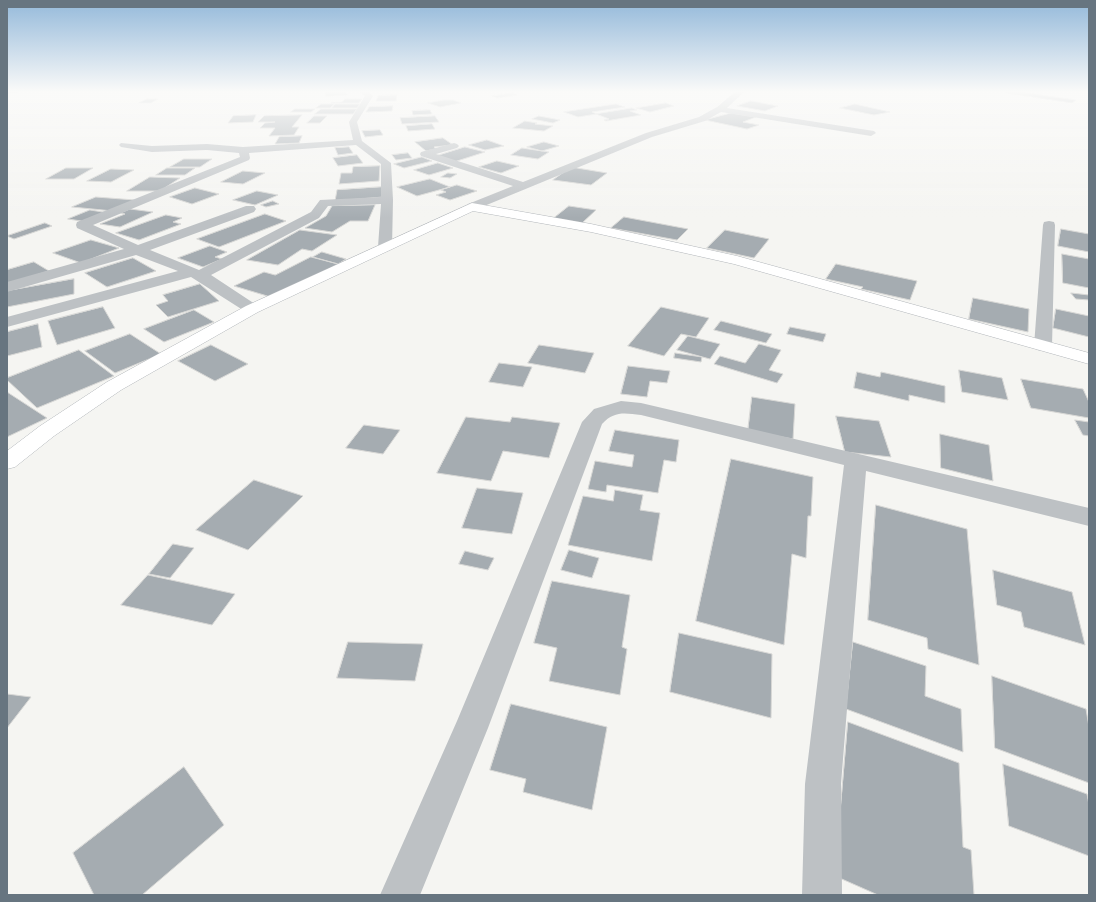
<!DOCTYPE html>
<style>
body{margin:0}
#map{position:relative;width:1096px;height:902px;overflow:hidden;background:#f5f5f2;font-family:Figtree,sans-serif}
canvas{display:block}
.frame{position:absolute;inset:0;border:8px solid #677580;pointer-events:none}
</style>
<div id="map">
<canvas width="1096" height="902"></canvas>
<div class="frame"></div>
</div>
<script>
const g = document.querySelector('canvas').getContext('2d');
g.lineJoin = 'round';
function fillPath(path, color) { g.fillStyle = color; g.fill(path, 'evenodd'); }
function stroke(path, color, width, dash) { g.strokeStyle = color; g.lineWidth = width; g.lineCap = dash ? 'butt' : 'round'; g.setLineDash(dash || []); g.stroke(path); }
fillPath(new Path2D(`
 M7,92H19L7,94Z`), '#b6c1c5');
const building = new Path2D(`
 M326,92H346L347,95L326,96Z
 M1008,92H1019L1076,100L1072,103L1006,93Z
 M512,93L517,95L497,98L492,96Z
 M397,95L396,101H376L378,96Z
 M147,99H158L151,103H139Z
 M345,99H362L359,103H331L342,102Z
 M444,100H453L461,103L440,107L428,103Z
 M751,101L778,106L765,111L737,106Z
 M666,103L674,106L650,112L636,108Z
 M321,104H334L330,108H316Z
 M335,104H360L357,108H332Z
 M616,104L625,107L592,112L597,114L578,117L564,112Z
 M855,104L890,112L874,115L840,108Z
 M393,106L392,111L366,112L369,107Z
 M632,108L637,110L630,111L641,115L606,121L604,120L609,119L596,114Z
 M295,109H315L311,112H291Z
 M321,109H357L353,114H315Z
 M430,110L432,114L413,115L412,111Z
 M731,113L756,117L743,122L759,125L747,129L705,120Z
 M256,115L253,122L228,123L233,116Z
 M302,115L292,127H299L294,135L269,136L275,128H260L265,123L275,122H258L264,116Z
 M314,116H327L320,123H307Z
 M435,116L439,122L402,124L400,118Z
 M539,116L560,120L553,123L532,119Z
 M525,121L537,123L535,124L553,126L544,131L513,128Z
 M432,124L435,129L408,131L406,126Z
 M380,130L383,135L365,137L362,131Z
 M302,136L299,143L275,144L279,137Z
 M443,138L453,145L434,147L436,149L426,151L415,142Z
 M487,140L504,146L485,150L469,145Z
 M544,142L559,146L542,151L527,147Z
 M349,147L353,153L338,155L335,148Z
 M465,147L485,152L454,162L433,157Z
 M522,148L549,152L538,159L511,155Z
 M408,153L412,158L396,160L392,155Z
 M357,155L363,163L338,166L333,158Z
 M422,157L432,161L404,168L394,164Z
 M184,159H212L200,167H170Z
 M497,161L519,166L501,173L479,167Z
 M438,163L453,168L429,175L414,170Z
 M380,166L379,181L339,184L341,173H352L353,167Z
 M571,167L607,173L591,185L553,180Z
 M66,168H93L74,179H46Z
 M167,168H195L185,175H156Z
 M111,169L134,170L111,182L87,181Z
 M243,171L265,173L243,184L221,182Z
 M448,173L457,174L450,178L441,177Z
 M150,177L180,178L160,191H127Z
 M430,179L450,187L417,196L397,187Z
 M457,185L477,191L450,200L436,195L446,192L441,190Z
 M382,187L383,197L335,201L337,190Z
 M195,188L219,194L192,204L170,197Z
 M257,191L278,195L255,205L233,200Z
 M96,197L135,200L113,211L72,207Z
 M273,201L279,204L266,207L261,205Z
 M375,205L368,221H350L332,232L305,228L326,216L332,206Z
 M569,206L596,210L582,223L554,218Z
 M130,209L153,212L120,227L100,224L125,214L121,213Z
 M90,210L109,213L88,222L68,219Z
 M265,214L286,221L219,247L197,239Z
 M166,215L182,218L173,222L181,224L139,240L116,233Z
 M624,217L688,229L677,240L611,228Z
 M45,223L52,226L14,239L7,236Z
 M1061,229L1089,234V252L1058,246Z
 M300,230L337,235L312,251L302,249L278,265L247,260Z
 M725,230L769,239L754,258L707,248Z
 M91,240L119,248L81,263L53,253Z
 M210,246L227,252L215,257L222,259L203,267L178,258Z
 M322,252L346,259L338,264L313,257Z
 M1062,254L1089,259V288L1063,283Z
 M311,257L338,264L274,298L234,286L264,272L275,275Z
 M133,258L156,271L107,287L85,273Z
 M34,262L49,271L7,284V270Z
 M836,264L917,281L910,300L861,289L863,287L826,279Z
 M74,279V294L7,307V291Z
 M200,284L219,301L168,317L156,305L168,301L163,295Z
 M1071,293L1089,295V300L1076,299Z
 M973,298L1029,309L1028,332L969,319Z
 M103,307L115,328L57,345L48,321Z
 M661,307L709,318L696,337L681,334L664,356L628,346Z
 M1056,309L1089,316V337L1053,328Z
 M194,310L214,322L164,342L144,329Z
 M721,321L772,334L766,343L714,330Z
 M38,324L42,347L7,356V332Z
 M790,327L826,334L823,342L787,334Z
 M130,334L161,354L115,373L85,351Z
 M688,336L720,344L710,359L677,350Z
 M759,344L781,350L769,370L783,374L777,383L714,364L720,356L745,363Z
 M211,345L248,364L215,381L178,361Z
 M539,345L594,353L585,373L528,363Z
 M79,350L114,376L37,408L7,380V378Z
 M675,353L702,357L701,362L674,358Z
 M499,363L532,367L523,387L489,382Z
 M628,366L670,371L667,383L650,381L647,397L621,394Z
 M959,370L1002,378L1008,400L962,392Z
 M857,372L880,377L881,372L945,386V403L909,395V401L854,388Z
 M1021,379L1083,389L1089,402V418L1031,408Z
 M7,392L47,418L7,437Z
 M752,397L795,404L793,439L748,431Z
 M836,416L879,421L891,457L845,452Z
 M466,417L510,422L512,417L560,423L549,458L503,451L491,481L437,473Z
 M1075,420L1089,422V436L1083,435Z
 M364,425L400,430L383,454L346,448Z
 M615,430L679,440L676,462L664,460L658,493L607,485L606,492L588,489L595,461L632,467L634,455L609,451Z
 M940,434L989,445L993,481L941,468Z
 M731,459L813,477L811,516H808L806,558L792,554L784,645L696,621Z
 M254,480L303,496L248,550L196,530Z
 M477,488L523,493L512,534L462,528Z
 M615,490L643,495L640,510L660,513L652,561L568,545L583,496L613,501Z
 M876,505L967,529L979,665L928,649L927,638L868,620Z
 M173,544L194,548L170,578L149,574Z
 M569,550L599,558L592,578L561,570Z
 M465,551L494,558L488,570L459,564Z
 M993,570L1072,592L1085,645L1024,627L1021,612L997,605Z
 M148,575L235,594L212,625L121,605Z
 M552,581L630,595L622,647L627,649L620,695L549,681L557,648L534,643Z
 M679,633L772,654L771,718L670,692Z
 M348,642L423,644L415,681L337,678Z
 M853,642L926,666L925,696L961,709L963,752L846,709Z
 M992,676L1086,709L1089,727V783L995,748Z
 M7,694L31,697L7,728Z
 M511,704L607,727L592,810L523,792L526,779L490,770Z
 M848,722L959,763L963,847L971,850L974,895H878L835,876Z
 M1003,764L1087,794L1089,805V856L1009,826Z
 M184,767L224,825L142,895H94L73,853Z`);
fillPath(building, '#a5acb1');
stroke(building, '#d7d7d5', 1);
const secondary = new Path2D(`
 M472,203L591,224L737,256L1089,353V364L734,264L591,232L473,211L258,312L121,390L54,436L15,467L7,469V451L40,426L107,382L246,306Z`);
stroke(secondary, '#b2b6ba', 1);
fillPath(new Path2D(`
 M360,92H369L373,96L357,122L362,141L391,163L393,200L392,247L390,250L385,251L380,250L378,247L381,204L328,206L319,218L211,275L258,306L260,309L258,312L252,314L246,312L191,277L7,327V317L178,271L136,255L7,292V282L124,249L77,228L76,225L77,222L240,157L239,153L207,150L152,152L121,147L119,145L121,143L152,146L207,144L243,147L353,140L349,122L365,96ZM356,145L381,164V197L320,200L311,212L199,270L150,250L254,212L256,209L254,206H246L138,245L93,225L249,160L250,158L249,153Z
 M735,92H744L727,108L874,131L876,133L871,136L721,112L705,121L652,137L472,211L468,210L466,207L468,204L513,186L421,156L420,154L421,152L454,143L457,144L459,146L457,148L436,154L523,182L646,133L699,117L717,107Z
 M1049,221L1054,222L1055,225L1052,346L1049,350L1043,351L1037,350L1034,346L1043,225L1044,222Z
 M621,401L641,403L1089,508V526L866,471L841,784L842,895H802L805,784L844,465L641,415C624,413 614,411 602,424L488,728L420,895H380L457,721L582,422L594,409Z`), '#bdc1c4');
fillPath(secondary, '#fff');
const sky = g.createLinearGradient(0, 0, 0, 218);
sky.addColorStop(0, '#94b9da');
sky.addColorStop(0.42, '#fafaf9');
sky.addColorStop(1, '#fafaf900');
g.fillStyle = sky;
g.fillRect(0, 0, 1096, 218);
</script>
